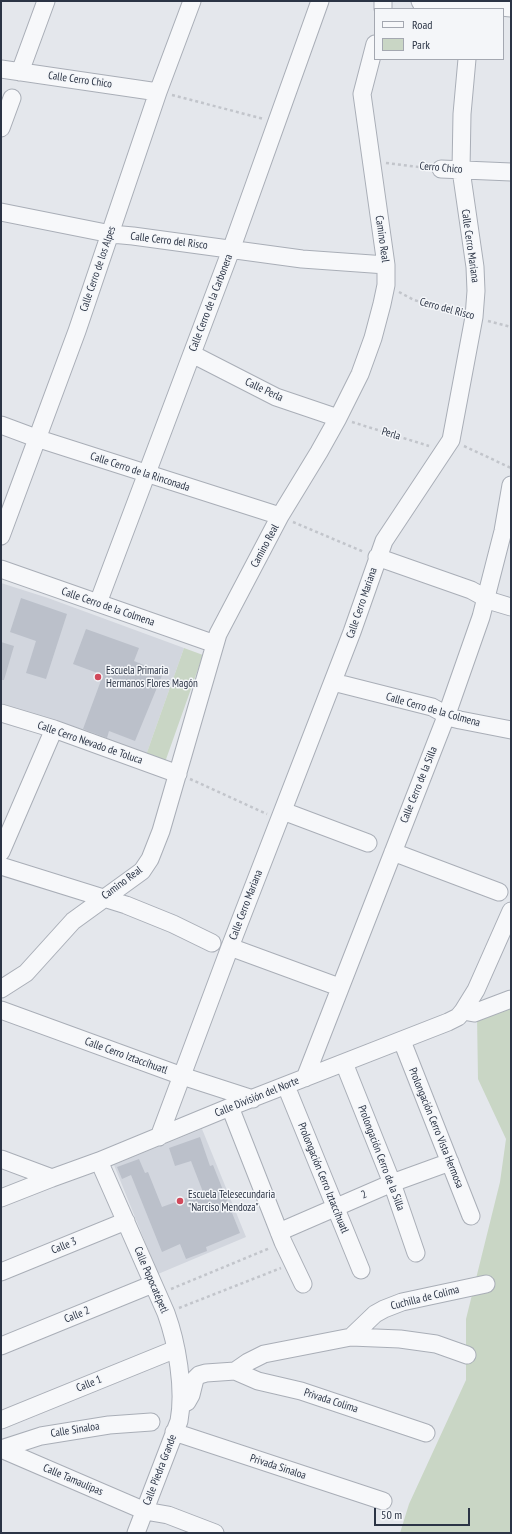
<!DOCTYPE html>
<meta charset="utf-8">
<style>
body{margin:0}
#map{position:relative;width:512px;height:1534px;overflow:hidden;background:#e4e7ec;font-family:"PT Sans Narrow",sans-serif}
canvas{display:block}
.frame{position:absolute;inset:0;border:2px solid #2b3445;pointer-events:none}
.legend{position:absolute;left:374px;top:8px;width:130px;height:52px;box-sizing:border-box;background:#f4f6f9;border:1px solid #a4a8b1;margin:0;padding:5px 7px;list-style:none;font-size:12px;color:#2b3445}
.legend li{display:flex;align-items:center;gap:8px;height:20px}
.legend b{width:20px;border:1px solid #a4a8b1}
.scale{position:absolute;left:374px;top:1508px;width:96px;height:18px;box-sizing:border-box;border:2px solid #2b3445;border-top:0;padding-left:5px;font-size:12px;line-height:14px;white-space:nowrap;color:#2b3445;-webkit-text-stroke:3px #f4f6f9;paint-order:stroke}
</style>
<div id="map">
<canvas width="512" height="1534"></canvas>
<div class="frame"></div>
<ul class="legend">
<li><b style="height:5px;background:#f7f8fa"></b>Road</li>
<li><b style="height:11px;background:#c9d6c5"></b>Park</li>
</ul>
<div class="scale">50 m</div>
</div>
<script>
const g = document.querySelector('canvas').getContext('2d');
g.lineJoin = 'round';
function fillPath(path, color) { g.fillStyle = color; g.fill(path, 'evenodd'); }
function stroke(path, color, width, dash) { g.strokeStyle = color; g.lineWidth = width; g.lineCap = dash ? 'butt' : 'round'; g.setLineDash(dash || []); g.stroke(path); }
function write(font, color, halo, rows, align = 'center') {
  g.font = font + ' "PT Sans Narrow",sans-serif'; g.lineWidth = 3; g.setLineDash([]); g.textBaseline = 'middle'; g.strokeStyle = halo; g.fillStyle = color; for (const [text, x, y, turn = 0] of rows) {
    g.save(); g.translate(x, y); g.rotate((+turn || 0) * Math.PI / 180); g.textAlign = isNaN(turn) ? turn : align; if (halo) g.strokeText(text, 0, 0); g.fillText(text, 0, 0); g.restore();
  }
}
fillPath(new Path2D(`
 M1,583L48,598L184,648L145,758L1,703Z
 M202,1129L246,1237L158,1274L114,1165Z`), '#d2d6de');
fillPath(new Path2D(`
 M184,648L203,655L164,765L145,758Z
 M511,999V1533H400L409,1504L466,1380V1319L500,1182L506,1139L478,1079L477,1015Z`), '#c9d6c5');
fillPath(new Path2D(`
 M21,598L67,614L46,679L26,673L36,641L10,632Z
 M86,629L139,648L134,661L163,673L135,741L109,731L107,738L83,729L103,675L73,664Z
 M1,642L14,646L4,680H1Z
 M200,1137L210,1166L213,1165L240,1233L206,1247L207,1251L186,1259L180,1244L162,1252L131,1175L122,1179L117,1167L139,1159L145,1173L148,1172L162,1207L203,1192L191,1161L175,1166L169,1148Z`), '#bbc0ca');
const minor = new Path2D(`
 M420,1L424,8L468,9
 M383,9V1
 M472,9L491,6L511,8
 M1,69L158,92
 M20,72L46,1
 M1,128L12,98
 M441,169L511,172
 M1,212L111,234L133,236L302,259L386,265
 M192,354L276,397L338,418
 M1,425L36,438L280,516
 M1,536L77,331L158,92L192,1
 M377,557L471,590L491,601L511,607
 M1,569L215,644
 M98,603L231,250L320,1
 M333,682L432,707L452,718L460,720L511,730
 M1,713L54,729L178,774
 M283,811L368,843
 M1,852L54,729
 M393,852L499,892
 M1,866L126,905L173,924L212,943
 M230,947L339,987
 M1,989L26,973L73,921L142,871L150,859L161,831L218,634L280,516L319,452L338,418L360,374L373,338L382,304L386,285V265L362,94L375,44
 M1,1010L182,1076L253,1099
 M463,1011L476,990L511,911
 M402,1041L471,1216
 M344,1063L392,1183L416,1253
 M305,1078L447,714L481,617L503,531L511,485
 M286,1086L361,1270
 M230,1107L283,1242L303,1284
 M159,1137L230,947L352,632L384,541L451,440L474,317L476,291L475,267L461,170L462,114L467,59
 M1,1159L52,1178
 M99,1161L166,1313C177,1343 185,1389 179,1421L136,1533
 M1,1198L52,1178L99,1161L230,1107L448,1022L458,1017L463,1011L474,1013L511,999
 M279,1232L392,1183L450,1162
 M1,1272L126,1221
 M351,1337L375,1314L384,1309L402,1302L486,1284
 M1,1346L153,1284
 M235,1371L258,1381L301,1391L426,1433
 M181,1405L187,1402L191,1395L195,1379L199,1375L206,1373L235,1371L248,1362L264,1354L351,1337L400,1339L436,1344L467,1355
 M1,1420L176,1349
 M174,1432L383,1501
 M1,1449L145,1511L168,1515L215,1533
 M1,1449L41,1436L109,1425L151,1422`);
stroke(minor, '#a9aeb7', 19);
stroke(new Path2D(`
 M172,95L264,119
 M386,163L427,168
 M399,292L414,300L460,313
 M488,321L511,327
 M352,422L429,446
 M464,446L511,468
 M293,522L364,552
 M190,779L267,814
 M171,1289L270,1248
 M179,1308L281,1268`), '#c2c5cb', 2.5, [3, 3]);
stroke(minor, '#f7f8fa', 17);
for (const [x, y, r, color] of [
 [98,677,4,"#d1495b"],
 [180,1201,4,"#d1495b"]
]) { const dot = new Path2D(); dot.arc(x, y, r, 0, 2 * Math.PI); g.fillStyle = color; g.fill(dot); stroke(dot, '#f4f6f9', 1.5); }
write('11px', '#2b3445', '#f4f6f9', [
 ["Calle Cerro Chico",80,80,8],
 ["Cerro Chico",441,168,5],
 ["Camino Real",382,239,82],
 ["Calle Cerro del Risco",169,241,7],
 ["Calle Cerro Mariana",470,246,82],
 ["Calle Cerro de los Alpes",98,269,-71],
 ["Calle Cerro de la Carbonera",211,303,-69],
 ["Cerro del Risco",447,309,15],
 ["Calle Perla",264,390,25],
 ["Perla",391,434,17],
 ["Calle Cerro de la Rinconada",140,472,18],
 ["Camino Real",265,546,-62],
 ["Calle Cerro Mariana",362,603,-71],
 ["Calle Cerro de la Colmena",108,607,19],
 ["Calle Cerro de la Colmena",433,710,16],
 ["Calle Cerro Nevado de Toluca",90,743,19],
 ["Calle Cerro de la Silla",419,785,-68],
 ["Camino Real",122,883,-37],
 ["Calle Cerro Mariana",246,905,-69],
 ["Calle Cerro Iztaccíhuatl",126,1056,20],
 ["Calle División del Norte",257,1097,-22],
 ["Prolongación Cerro Vista Hermosa",436,1128,68],
 ["Prolongación Cerro de la Silla",381,1158,69],
 ["Prolongación Cerro Iztaccíhuatl",323,1178,68],
 ["2",364,1195,-23],
 ["Calle 3",64,1246,-22],
 ["Calle Popocatépetl",151,1280,67],
 ["Cuchilla de Colima",425,1298,-14],
 ["Calle 2",77,1315,-22],
 ["Calle 1",89,1384,-22],
 ["Privada Colima",331,1401,18],
 ["Calle Sinaloa",75,1430,-9],
 ["Privada Sinaloa",278,1467,18],
 ["Calle Piedra Grande",160,1470,-69],
 ["Calle Tamaulipas",73,1480,23]
]);
write('11px', '#2b3445', '#f4f6f9', [
 ["Escuela Primaria",106,671],
 ["Hermanos Flores Magón",106,684],
 ["Escuela Telesecundaria",188,1195],
 ["\"Narciso Mendoza\"",188,1208]
], 'left');
</script>
